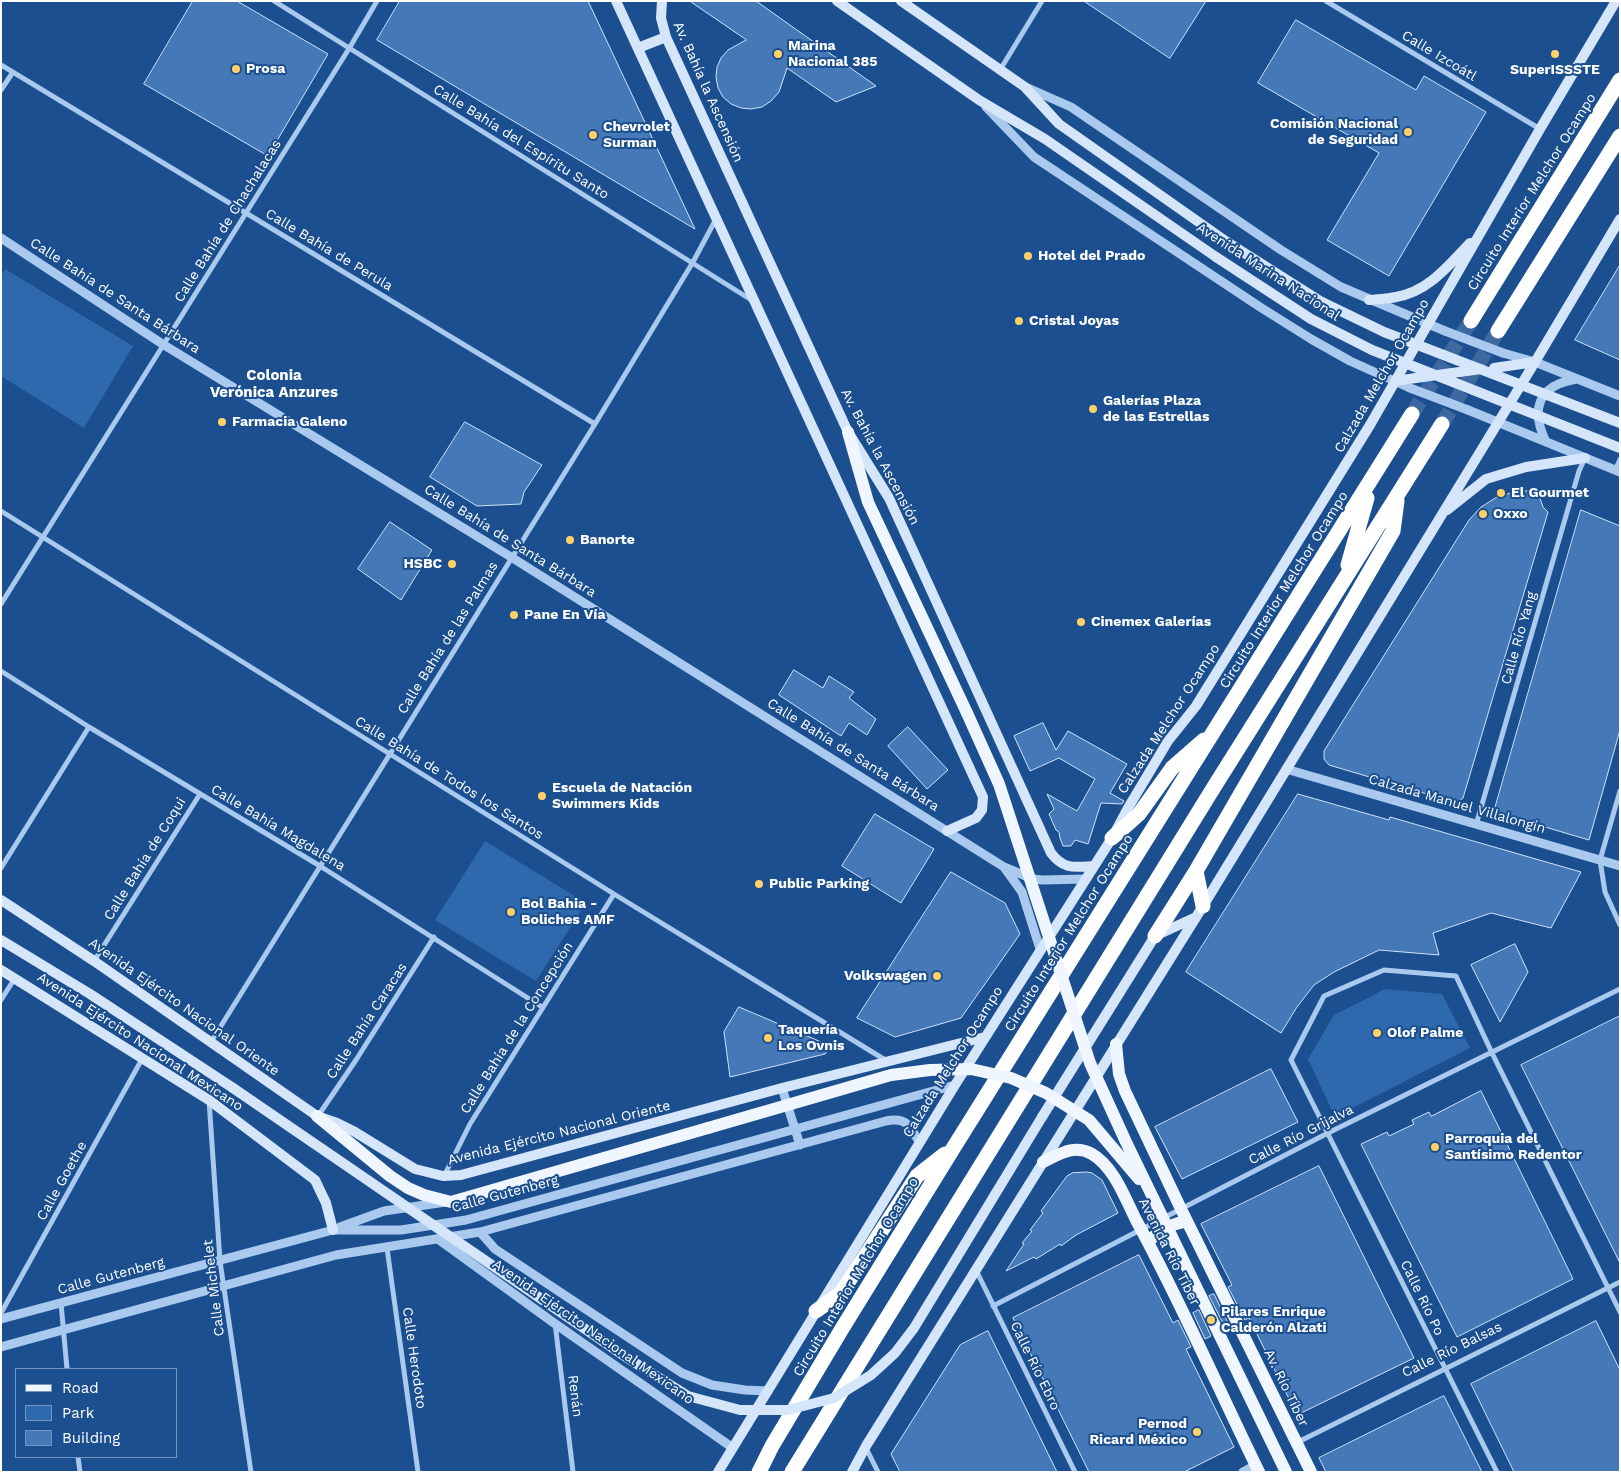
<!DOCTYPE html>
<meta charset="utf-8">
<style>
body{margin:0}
#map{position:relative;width:1621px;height:1473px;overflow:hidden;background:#1b4f8f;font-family:"Work Sans",sans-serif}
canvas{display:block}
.frame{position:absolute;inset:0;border:2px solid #fff;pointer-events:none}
.legend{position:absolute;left:15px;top:1368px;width:162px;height:90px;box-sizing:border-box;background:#1b4f8f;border:1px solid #7695bc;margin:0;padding:6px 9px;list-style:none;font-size:15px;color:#fff}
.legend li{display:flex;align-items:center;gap:10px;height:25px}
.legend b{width:25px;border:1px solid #7695bc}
</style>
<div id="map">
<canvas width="1621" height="1473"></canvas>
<div class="frame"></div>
<ul class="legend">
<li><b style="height:6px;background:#f0f6ff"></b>Road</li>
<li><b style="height:14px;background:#2e69ad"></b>Park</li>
<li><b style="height:14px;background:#4478b7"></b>Building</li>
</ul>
</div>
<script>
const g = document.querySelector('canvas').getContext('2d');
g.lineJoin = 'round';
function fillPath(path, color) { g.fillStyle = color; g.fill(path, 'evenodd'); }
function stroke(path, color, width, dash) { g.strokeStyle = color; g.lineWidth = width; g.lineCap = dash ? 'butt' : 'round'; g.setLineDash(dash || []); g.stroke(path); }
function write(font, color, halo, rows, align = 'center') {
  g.font = font + ' "Work Sans",sans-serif'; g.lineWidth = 4; g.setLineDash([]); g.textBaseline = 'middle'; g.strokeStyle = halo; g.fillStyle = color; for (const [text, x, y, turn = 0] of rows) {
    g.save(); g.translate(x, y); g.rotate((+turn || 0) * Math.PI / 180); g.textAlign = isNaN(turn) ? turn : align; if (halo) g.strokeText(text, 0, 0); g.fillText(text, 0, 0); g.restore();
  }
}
fillPath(new Path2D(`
 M5,269L133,346L84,428L1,376V276Z
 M485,841L586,903L536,981L435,920Z
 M1385,989L1442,994L1470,1048L1335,1117L1308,1059L1334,1015Z`), '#2e69ad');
const building = new Path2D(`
 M193,1H237L328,54L268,156L144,84Z
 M400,1H588L695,229L377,40Z
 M690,1H756L876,86L836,102L787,68L779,92L771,101L762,107L751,109L741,108L731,104L723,97L718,88L716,77L717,67L721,58L728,50L746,40Z
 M1084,1H1206L1170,58Z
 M1296,20L1416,90L1424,76L1486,112L1389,276L1327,240L1379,153L1258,83Z
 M1620,265V360L1575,340Z
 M465,422L542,465L524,492L521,504L477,506L430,477Z
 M1532,491V494L1539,495L1543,507L1548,512L1463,798L1459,801L1454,802L1329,765L1324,759V751L1469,520L1481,507L1497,497L1514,492Z
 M1581,510L1620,526V730L1589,840L1494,812Z
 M390,522L432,550L401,600L358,569Z
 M794,670L823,688L829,676L854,692L849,698L876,719L867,735L849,723L841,736L779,695Z
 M1043,723L1056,750L1068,731L1127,764L1110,793L1124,801L1122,804L1101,803L1088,844L1075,840L1071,846H1063L1060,838L1059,832L1056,830L1049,814L1054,809L1047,794L1077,811L1095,779L1059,758L1030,771L1014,736Z
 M908,727L948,770L927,789L888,746Z
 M1298,794L1389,820L1390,817L1581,872L1551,928L1491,913L1433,933L1439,955L1379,950L1334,972L1314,985L1297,1007L1281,1033L1186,972Z
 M875,814L934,849L901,903L842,866Z
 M951,872L1005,903L1020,934L961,1018L895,1037L857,1018Z
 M1515,944L1528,972L1500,1022L1471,965Z
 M739,1007L826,1044L828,1050L825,1054L730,1077L724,1032Z
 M1620,1016V1263L1521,1065Z
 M1271,1069L1298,1122L1182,1179L1155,1127Z
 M1481,1091L1573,1279L1457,1337L1361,1144L1387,1132L1389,1136L1414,1124L1412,1120L1429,1112L1431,1116Z
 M1319,1166L1414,1358L1297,1415L1249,1318L1245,1320L1228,1287L1232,1285L1201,1224Z
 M1087,1172L1092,1173L1102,1180L1118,1213L1076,1235L1061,1246L1060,1244L1036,1259L1034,1257L1006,1271L1024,1244L1022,1243L1032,1231L1030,1230L1043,1213L1041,1211L1067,1176L1072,1173Z
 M1139,1255L1173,1323L1178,1320L1191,1347L1186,1349L1234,1447L1184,1472H1089L1013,1318Z
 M1214,1294L1230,1327L1226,1329L1209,1296Z
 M1199,1310L1211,1336L1205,1339L1193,1313Z
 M1596,1321L1620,1370V1472H1514L1471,1384Z
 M988,1331L1057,1472H900L891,1454L960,1345Z
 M1444,1396L1482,1472H1326L1319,1458Z`);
fillPath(building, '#4478b7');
stroke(building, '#cfe3fa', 1);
stroke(new Path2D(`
 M1412,414L1471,321
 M1442,424L1498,331`), '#3d69a0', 15, [15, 8]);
stroke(new Path2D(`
 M1615,470L1620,459`), '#a9c9ee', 4.5);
stroke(new Path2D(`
 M274,1L753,301
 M1326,1L1540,129
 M1,65L595,424
 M1000,70L1042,1
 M1,90L13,72
 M1,511L614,894L887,1061
 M1,604L350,47L377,1
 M1,671L89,727L320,866L542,1007
 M1620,791L1600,860L1605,892L1620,925
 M1476,825L1579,471L1585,458
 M1,868L89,727
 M94,961L200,794
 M1,1000L15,978
 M211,1042L595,424L693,262L716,219
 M209,1100L220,1261L251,1472
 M318,1116L356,1060L434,937
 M444,1176L470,1124L614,894
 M387,1248L418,1472
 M976,1270L1075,1472
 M61,1303L67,1369
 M993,1306L1328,1133L1620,989
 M1,1313L142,1059
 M555,1323L573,1472
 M1298,1442L1620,1282
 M866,1448L878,1472
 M78,1457L80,1472
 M1497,1472L1291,1060L1324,996L1384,970L1456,976L1492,1053L1620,1312`), '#a9c9ee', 5);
stroke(new Path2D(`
 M1028,88L1071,107L1281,250L1341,287L1445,331
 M986,107L1034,157L1260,307L1311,339L1350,361L1410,388
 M1,238L164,345L511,557L1004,867L1033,879L1042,880L1086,879
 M1503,353L1535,362L1620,396
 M1468,410L1620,472
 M1546,442C1530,409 1538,385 1577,379
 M1286,769L1620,866
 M1004,867L1022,892L1040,949
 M782,1088L800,1145
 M340,1227L384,1211L446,1202
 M480,1232L495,1249L682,1373L712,1385L745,1390L768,1391
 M438,1239L554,1323L733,1448
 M1,1319L333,1230H401L466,1220L955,1085
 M1,1347L336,1255L480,1232L886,1121C907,1117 910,1126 919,1142
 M1243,1472L1256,1465`), '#a9c9ee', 9);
stroke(new Path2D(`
 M616,1L983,797L982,810L976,818L947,831
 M662,1L661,18L666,37L848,432L889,498L1051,853C1064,870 1074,867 1094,866
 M837,1L979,100L1045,139L1216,257
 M901,1L1025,87L1059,124L1227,242
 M638,48L666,37
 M1369,300C1378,299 1387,299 1396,297C1429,291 1448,266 1470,243
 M1494,368L1535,362
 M1395,381L1416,378
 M1447,510L1486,479L1526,467L1585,458
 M1,900L94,961L317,1116L337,1123L355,1132L415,1169L443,1176L461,1175L782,1088L985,1037
 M1,940L90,994L233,1088
 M1,970L209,1100L315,1180L326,1203L333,1230
 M1042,1117L1155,936L1194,918
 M718,1472L955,1085L1112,838L1128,808L1168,741L1196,706L1370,425L1540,129L1616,1
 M852,1472L866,1446L1203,906L1535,362L1620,219`), '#d6e6fa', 10);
stroke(new Path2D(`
 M848,432L868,502L967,713
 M1116,1044L1119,1074L1125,1091L1181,1209L1311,1472
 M317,1116L390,1176L408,1188L424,1195L451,1202L708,1128
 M1043,1162C1060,1154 1074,1144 1092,1154C1114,1167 1125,1198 1136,1220C1181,1302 1218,1388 1259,1472
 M1149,1241C1160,1230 1171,1224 1187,1221`), '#f0f6ff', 12);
stroke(new Path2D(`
 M1471,321L1620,80
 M1498,331L1620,136
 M1348,565L1367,498
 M1112,838L1139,814L1172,768L1204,740
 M1203,906L1196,871L1393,531L1397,501
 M1155,936L1196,871
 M816,1311L841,1293L917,1176L945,1154
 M759,1472L772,1446L843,1327L954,1147L1412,414
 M792,1472L1214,787L1442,424`), '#fff', 15);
stroke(new Path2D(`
 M1445,331L1503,353
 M1410,388L1468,410`), '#a9c9ee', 9);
stroke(new Path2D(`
 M1227,242L1320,301L1384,332L1620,423
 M1216,257L1311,319L1372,350L1620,448
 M1416,378L1481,369
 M233,1088L629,1359L688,1396L740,1410H788L834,1398L871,1375L895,1353L914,1328L1042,1117`), '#d6e6fa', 10);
stroke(new Path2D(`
 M967,713L999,784L1090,1063L1126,1142L1286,1472
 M708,1128L891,1075L930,1070L971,1069L1011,1078L1046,1093L1089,1120L1139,1179`), '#f0f6ff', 12);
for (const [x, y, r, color] of [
 [778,54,5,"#ffd166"],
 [1555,54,5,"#ffd166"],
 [236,69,5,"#ffd166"],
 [1408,132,5,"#ffd166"],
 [593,135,5,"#ffd166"],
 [1028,256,5,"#ffd166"],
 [1019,321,5,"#ffd166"],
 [1093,409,5,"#ffd166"],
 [222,422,5,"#ffd166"],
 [1501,493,5,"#ffd166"],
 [1483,514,5,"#ffd166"],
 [570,540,5,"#ffd166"],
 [452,564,5,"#ffd166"],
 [514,615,5,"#ffd166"],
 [1081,622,5,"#ffd166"],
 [542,796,5,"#ffd166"],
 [759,884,5,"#ffd166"],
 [511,912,5,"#ffd166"],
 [937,976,5,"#ffd166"],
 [1377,1033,5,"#ffd166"],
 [768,1038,5,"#ffd166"],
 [1435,1147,5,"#ffd166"],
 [1211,1320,5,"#ffd166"],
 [1197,1432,5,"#ffd166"]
]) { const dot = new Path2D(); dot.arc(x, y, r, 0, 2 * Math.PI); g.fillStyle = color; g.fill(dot); stroke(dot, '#1b4f8f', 2); }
write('bold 14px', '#fff', '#1b4f8f', [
 ["Marina",788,46],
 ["Nacional 385",788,62],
 ["Prosa",246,69],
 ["SuperISSSTE",1555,70,"center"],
 ["Comisión Nacional",1398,124,"right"],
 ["de Seguridad",1398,140,"right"],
 ["Chevrolet",603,127],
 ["Surman",603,143],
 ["Hotel del Prado",1038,256],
 ["Cristal Joyas",1029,321],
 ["Galerías Plaza",1103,401],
 ["de las Estrellas",1103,417],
 ["Farmacia Galeno",232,422],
 ["El Gourmet",1511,493],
 ["Oxxo",1493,514],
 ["Banorte",580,540],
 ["HSBC",442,564,"right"],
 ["Pane En Vía",524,615],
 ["Cinemex Galerías",1091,622],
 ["Escuela de Natación",552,788],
 ["Swimmers Kids",552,804],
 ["Public Parking",769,884],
 ["Bol Bahia -",521,904],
 ["Boliches AMF",521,920],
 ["Volkswagen",927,976,"right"],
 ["Taquería",778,1030],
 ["Los Ovnis",778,1046],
 ["Olof Palme",1387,1033],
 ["Parroquia del",1445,1139],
 ["Santísimo Redentor",1445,1155],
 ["Pilares Enrique",1221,1312],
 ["Calderón Alzati",1221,1328],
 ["Pernod",1187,1424,"right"],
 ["Ricard México",1187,1440,"right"]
], 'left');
write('14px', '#fff', '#1b4f8f', [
 ["Calle Izcoátl",1439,56,31],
 ["Av. Bahía la Ascensión",708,92,66],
 ["Calle Bahía del Espíritu Santo",521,142,32],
 ["Circuito Interior Melchor Ocampo",1532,192,-58],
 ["Calle Bahía de Chachalacas",228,221,-58],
 ["Calle Bahía de Perula",329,250,31],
 ["Avenida Marina Nacional",1268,272,33],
 ["Calle Bahía de Santa Bárbara",115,296,33],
 ["Calzada Melchor Ocampo",1382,376,-60],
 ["Av. Bahía la Ascensión",880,457,62],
 ["Calle Bahía de Santa Bárbara",510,541,32],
 ["Circuito Interior Melchor Ocampo",1284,590,-58],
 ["Calle Bahía de las Palmas",448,638,-58],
 ["Calle Río Yang",1519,638,-74],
 ["Calzada Melchor Ocampo",1169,719,-57],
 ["Calle Bahía de Santa Bárbara",853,755,32],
 ["Calle Bahía de Todos los Santos",449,778,32],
 ["Calzada Manuel Villalongín",1457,804,16],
 ["Calle Bahía Magdalena",278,828,31],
 ["Calle Bahía de Coqui",145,859,-58],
 ["Circuito Interior Melchor Ocampo",1069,933,-58],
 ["Avenida Ejército Nacional Oriente",184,1007,35],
 ["Calle Bahía Caracas",367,1021,-57],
 ["Calle Bahía de la Concepción",517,1028,-58],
 ["Avenida Ejército Nacional Mexicano",140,1042,33],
 ["Calzada Melchor Ocampo",953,1062,-58],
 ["Avenida Ejército Nacional Oriente",559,1133,-14],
 ["Calle Río Grijalva",1301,1135,-27],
 ["Calle Goethe",62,1181,-61],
 ["Calle Gutenberg",505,1194,-15],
 ["Avenida Río Tíber",1169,1252,63],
 ["Calle Gutenberg",111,1276,-15],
 ["Circuito Interior Melchor Ocampo",856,1277,-59],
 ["Calle Michelet",214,1288,-97],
 ["Calle Río Po",1422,1298,64],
 ["Avenida Ejército Nacional Mexicano",593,1332,35],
 ["Calle Río Balsas",1452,1350,-26],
 ["Calle Herodoto",414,1358,82],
 ["Calle Río Ebro",1035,1366,64],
 ["Av. Río Tíber",1286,1388,64],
 ["Renán",575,1396,83]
]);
write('bold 15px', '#fff', '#1b4f8f', [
 ["Colonia",274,376],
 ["Verónica Anzures",274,393]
]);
</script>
